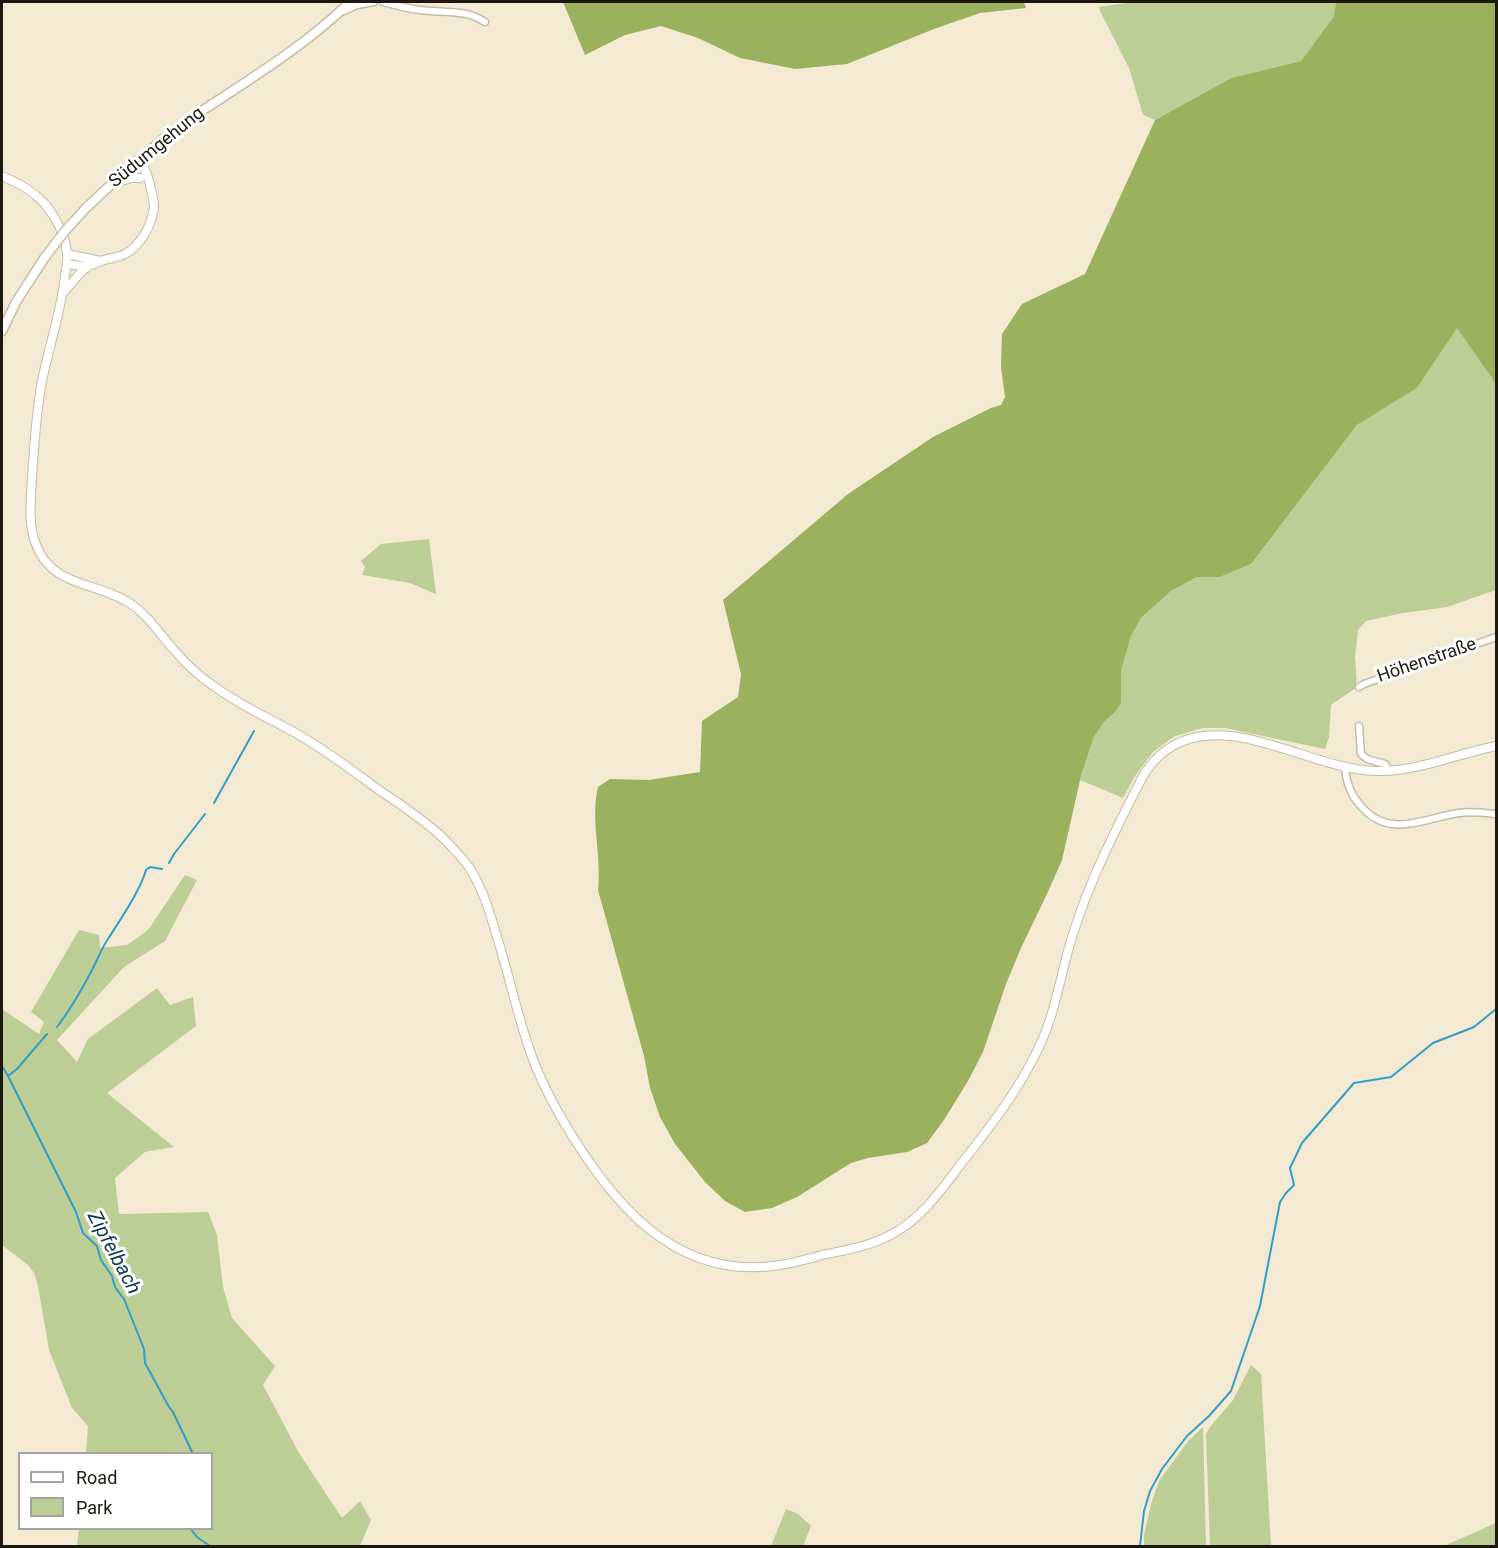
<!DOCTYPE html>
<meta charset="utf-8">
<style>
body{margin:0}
#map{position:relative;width:1498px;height:1548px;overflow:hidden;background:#f4ead3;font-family:Roboto,sans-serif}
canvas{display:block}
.frame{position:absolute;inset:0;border:3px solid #1c1810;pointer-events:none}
.legend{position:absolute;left:18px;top:1452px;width:195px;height:78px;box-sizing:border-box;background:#fff;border:2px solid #a4a39f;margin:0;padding:8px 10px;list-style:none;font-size:18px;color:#1c1810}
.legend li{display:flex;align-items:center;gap:12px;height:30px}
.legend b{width:30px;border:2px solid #a4a39f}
</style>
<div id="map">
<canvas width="1498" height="1548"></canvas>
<div class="frame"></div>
<ul class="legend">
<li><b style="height:8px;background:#fff"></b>Road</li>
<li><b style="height:16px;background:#bccd95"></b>Park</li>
</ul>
</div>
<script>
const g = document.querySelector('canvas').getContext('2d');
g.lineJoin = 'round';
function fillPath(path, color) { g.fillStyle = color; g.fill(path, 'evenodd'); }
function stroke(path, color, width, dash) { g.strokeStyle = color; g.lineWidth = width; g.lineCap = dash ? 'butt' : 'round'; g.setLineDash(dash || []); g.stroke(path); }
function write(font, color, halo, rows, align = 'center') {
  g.font = font + ' Roboto,sans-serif'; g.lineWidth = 6; g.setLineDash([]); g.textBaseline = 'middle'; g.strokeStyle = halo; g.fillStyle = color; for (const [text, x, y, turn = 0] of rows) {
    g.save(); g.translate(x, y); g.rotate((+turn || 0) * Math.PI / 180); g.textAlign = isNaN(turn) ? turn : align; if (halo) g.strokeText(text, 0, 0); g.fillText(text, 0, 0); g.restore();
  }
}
fillPath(new Path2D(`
 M1134,2H1336L1334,16L1301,61L1231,78L1155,120L1143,115L1129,68L1101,13L1099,7Z
 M1457,327L1496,384V590L1447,607L1403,613L1366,621L1358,630L1355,657L1357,687L1331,705L1329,737L1325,749L1225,728H1203L1175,736L1153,752L1135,776L1123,798L1080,780L1094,737L1104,722L1116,711L1121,703V671L1131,636L1141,618L1171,591L1197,577H1220L1251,564L1357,425L1417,388Z
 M429,539L436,594L410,583L362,575L365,567L361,561L381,544Z
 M185,875L197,880L165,941L124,967L57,1040L77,1062L88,1039L157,988L170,1005L193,997L196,1026L107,1093L174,1147L145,1152L115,1178L119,1214L208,1212L217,1235L223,1287L232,1318L275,1366L263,1385L299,1453L342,1518L360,1501L371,1520L360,1546H77L79,1529L212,1528V1454L86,1453L88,1426L72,1408L49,1350L38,1286L34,1273L28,1265L2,1245V1009L39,1034L44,1022L31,1012L79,930L99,935L100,948L127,945L148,930Z
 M1251,1365L1261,1374L1271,1546H1210L1206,1434L1210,1427L1233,1400Z
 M1203,1427L1206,1546H1144V1535L1151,1504L1159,1481L1188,1441Z
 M786,1509L798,1514L811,1526L803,1546H771Z
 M1496,1523V1546H1444Z`), '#bccd95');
fillPath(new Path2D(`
 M563,2H1024L1026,8L980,13L934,29L847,64L795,69L740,58L698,38L661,26L625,35L585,55Z
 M1336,2H1496V384L1457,328L1417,388L1357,425L1251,564L1220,577H1197L1171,591L1141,618L1131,636L1121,671V703L1116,711L1104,722L1094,737L1081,776L1062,860L1047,894L1021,948L1006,984L983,1052L968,1081L944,1120L927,1143L907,1152L868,1158L851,1163L797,1197L772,1208L745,1212L725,1201L705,1182L675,1144L660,1117L650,1088L644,1056L598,890C602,856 590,820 598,787L610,779L649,780L700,772L702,721L738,697L741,674L723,600L848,494L933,437L991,408L1001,405L1005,397L1001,367L1002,334L1022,304L1085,274L1155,120L1231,78L1301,61L1334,16Z`), '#9bb15e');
stroke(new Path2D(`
 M214,803L254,731
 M169,863L174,854L205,814
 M57,1027C70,1010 81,991 91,972C97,961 101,949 108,939C120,920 140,891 146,870L150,867L162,869
 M2,1066L8,1076L76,1212L83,1233L97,1246L101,1260L112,1276L115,1287L124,1299L144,1349L145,1363L169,1407L173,1412L193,1454
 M8,1076L17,1069L47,1034
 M190,1528L197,1537L210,1546
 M1140,1546L1144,1511L1150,1491L1162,1469L1187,1436L1209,1416L1231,1391L1260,1306L1280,1202L1286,1193L1294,1185L1290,1168L1302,1143L1354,1083L1391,1077L1433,1043L1474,1027L1496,1009`), '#329ec6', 2);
const minor = new Path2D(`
 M383,2C395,5 408,9 420,10C443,13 466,9 485,22
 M344,11L357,5L374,2
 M1359,687L1364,684L1496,637
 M1359,726L1361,754L1367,759L1385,764L1389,771
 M1345,767C1346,782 1350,794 1360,805C1389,840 1423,818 1459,813C1471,811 1484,813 1496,814`);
const tertiary = new Path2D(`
 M2,176C14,181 28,188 39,198C53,211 66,235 67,254C68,261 66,270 65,276C61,312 49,346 42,381C36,413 34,446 32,478C31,498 28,522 35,542C51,589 98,581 131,604C149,616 160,635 175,651C187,665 200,677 215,687C241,706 271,719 299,735C327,751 353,771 379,790C400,804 421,818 440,835C450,845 461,856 469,867C483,889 490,913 497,937C509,975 517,1014 530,1051C538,1075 550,1098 562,1119C610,1201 674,1282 780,1265C794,1263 808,1259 822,1255C846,1250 872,1246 894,1233C922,1218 942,1189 961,1164C990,1127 1019,1090 1039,1047C1056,1012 1061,971 1073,934C1090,879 1117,827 1143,776C1146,771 1150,766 1154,761C1212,698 1307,770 1376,771C1417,772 1456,754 1496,746
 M112,184L131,178H140
 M67,254L101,261
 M67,264C74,265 83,267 90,265C93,265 96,263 99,262C107,258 117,258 125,254C141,245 152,225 154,207C154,199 151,192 150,184C147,174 145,167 139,159
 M64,292L81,272L89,266`);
const secondary = new Path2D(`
 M86,208C119,177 151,147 187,121C243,83 302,49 350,2
 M2,331L16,302L45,257`);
stroke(minor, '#c4bba4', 9);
stroke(tertiary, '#c4bba4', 10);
stroke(secondary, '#c4bba4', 11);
stroke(minor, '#fff', 6);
stroke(tertiary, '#fff', 8);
stroke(secondary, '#fff', 8);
const secondaryBridge = new Path2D(`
 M45,257L65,231L86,208`);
stroke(secondaryBridge, '#c4bba4', 11, []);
stroke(secondaryBridge, '#fff', 8);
write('18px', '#1c1810', '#fff', [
 ["Südumgehung",157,148,-39],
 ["Höhenstraße",1427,661,-19]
]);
write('italic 20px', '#0b394b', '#fff', [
 ["Zipfelbach",113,1253,62]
]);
</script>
